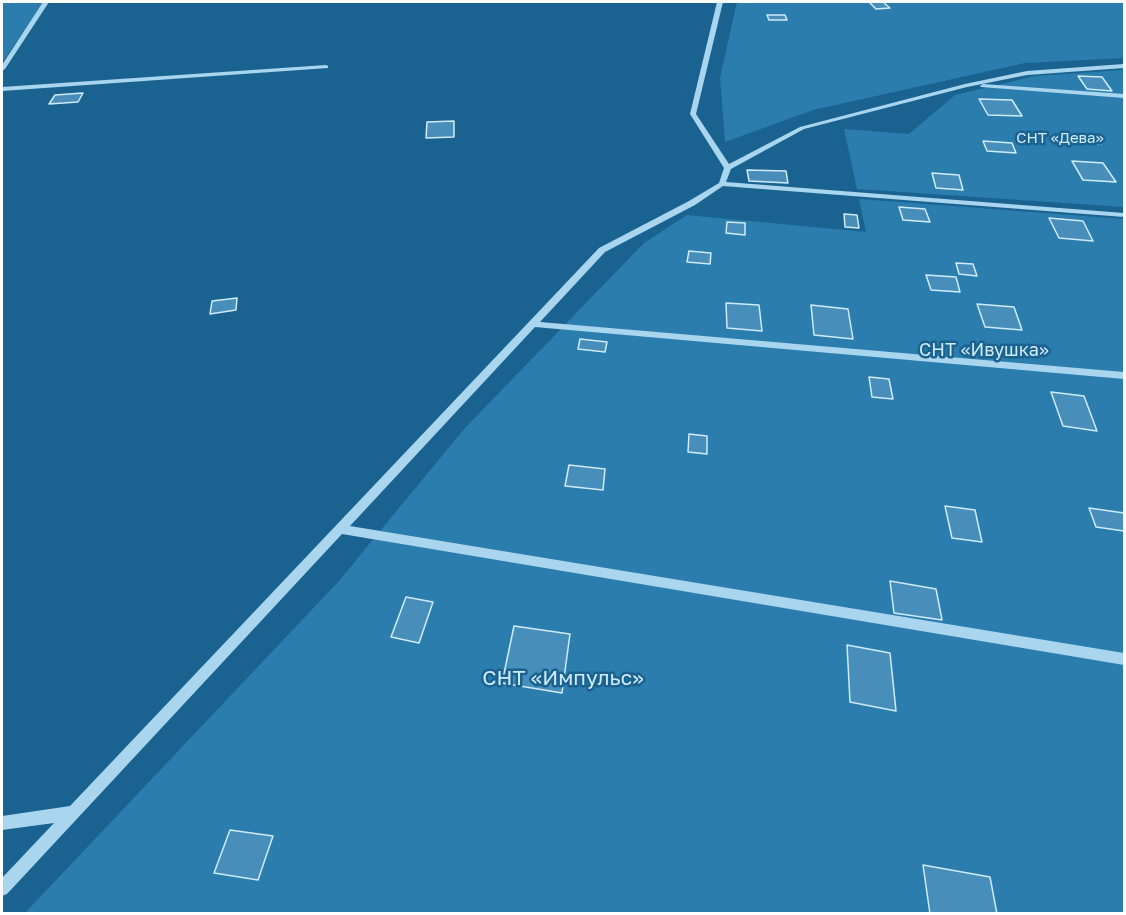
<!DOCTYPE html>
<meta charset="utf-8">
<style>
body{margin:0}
#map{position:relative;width:1126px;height:915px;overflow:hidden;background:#1a6391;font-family:"Golos Text",sans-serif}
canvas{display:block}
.frame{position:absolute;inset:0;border:3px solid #fff;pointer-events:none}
</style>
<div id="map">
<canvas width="1126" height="915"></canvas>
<div class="frame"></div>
</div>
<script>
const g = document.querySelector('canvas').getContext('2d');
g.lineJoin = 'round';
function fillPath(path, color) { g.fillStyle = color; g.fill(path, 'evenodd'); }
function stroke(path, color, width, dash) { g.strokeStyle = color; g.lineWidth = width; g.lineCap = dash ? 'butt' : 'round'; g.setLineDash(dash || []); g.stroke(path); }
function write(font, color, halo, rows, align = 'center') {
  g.font = font + ' "Golos Text",sans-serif'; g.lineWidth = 5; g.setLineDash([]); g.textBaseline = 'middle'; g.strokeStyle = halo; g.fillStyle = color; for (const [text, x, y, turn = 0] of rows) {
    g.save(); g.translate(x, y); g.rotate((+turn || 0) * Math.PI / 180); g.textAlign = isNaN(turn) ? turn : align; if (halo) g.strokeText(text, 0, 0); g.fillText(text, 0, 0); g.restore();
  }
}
fillPath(new Path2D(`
 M2,2H44L2,63Z
 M737,2H1124V58L1025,63L813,110L725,142L720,78Z
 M1124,70V207L857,189L844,129L909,134L955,95L1035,76Z
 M859,199L1124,219V913L24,914L338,582L464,429L644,243L687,215L866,232Z`), '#2a7dad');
const building = new Path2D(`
 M869,2H883L890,8L876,9Z
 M767,15H785L787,20H769Z
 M1078,76L1102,77L1112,91L1087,89Z
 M83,93L78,102L49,104L55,95Z
 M979,99L1012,100L1022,116L988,115Z
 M454,121V137L426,138L427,122Z
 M1067,134L1097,137L1101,144L1071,142Z
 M983,141L1012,143L1016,153L987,151Z
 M1072,161L1103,163L1116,182L1083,180Z
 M747,170L786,171L788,183L749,181Z
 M932,173L959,175L963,190L936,188Z
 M899,207L925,209L930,222L903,220Z
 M844,214L857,215L859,228L845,227Z
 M1049,218L1083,221L1093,241L1059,238Z
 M727,222L745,223V235L726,233Z
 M689,251L711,253L710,264L687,262Z
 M956,263L973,264L977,276L959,274Z
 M926,275L956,277L960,292L931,290Z
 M237,298L236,310L210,314L212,301Z
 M726,303L759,305L762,331L727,328Z
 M977,304L1014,307L1022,330L985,327Z
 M811,305L848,309L853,339L814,335Z
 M580,339L607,342L605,352L578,349Z
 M869,377L889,379L893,399L872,397Z
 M1051,392L1084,396L1097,431L1063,426Z
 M689,434L707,436V454L688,452Z
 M569,465L605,469L603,490L565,486Z
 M945,506L975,510L982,542L952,538Z
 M1089,508L1124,513V531L1096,527Z
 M890,581L936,589L942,620L894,613Z
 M406,597L433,602L419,643L391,637Z
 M514,626L570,634L562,693L502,683Z
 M847,645L890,653L896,711L850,702Z
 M230,830L273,836L258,880L214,873Z
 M923,865L990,877L997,914H930Z`);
fillPath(building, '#478fba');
stroke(building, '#cfebfa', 1.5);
fillPath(new Path2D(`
 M43,2H49L5,69L2,71V65Z
 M717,2H723L696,114L729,164L800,127L965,84L1027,71L1124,64V68L1027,75L967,87L804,129L731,169L726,182L1124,213V217L723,186L695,205L605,252L540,322L1124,372V379L535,327L350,526L1124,653V665L342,534L7,894L2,896V878L54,823L2,830V816L70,806L599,248L689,201L719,183L724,168L690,114Z
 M326,65L328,66V68L2,91V87Z
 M983,84L1124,94V98L981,87L980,86Z`), '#a9d5ef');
write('15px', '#cfebfa', '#1a6391', [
 ["СНТ «Дева»",1060,138]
]);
write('18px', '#cfebfa', '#1a6391', [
 ["СНТ «Ивушка»",984,350]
]);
write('21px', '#cfebfa', '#1a6391', [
 ["СНТ «Импульс»",563,678]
]);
</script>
